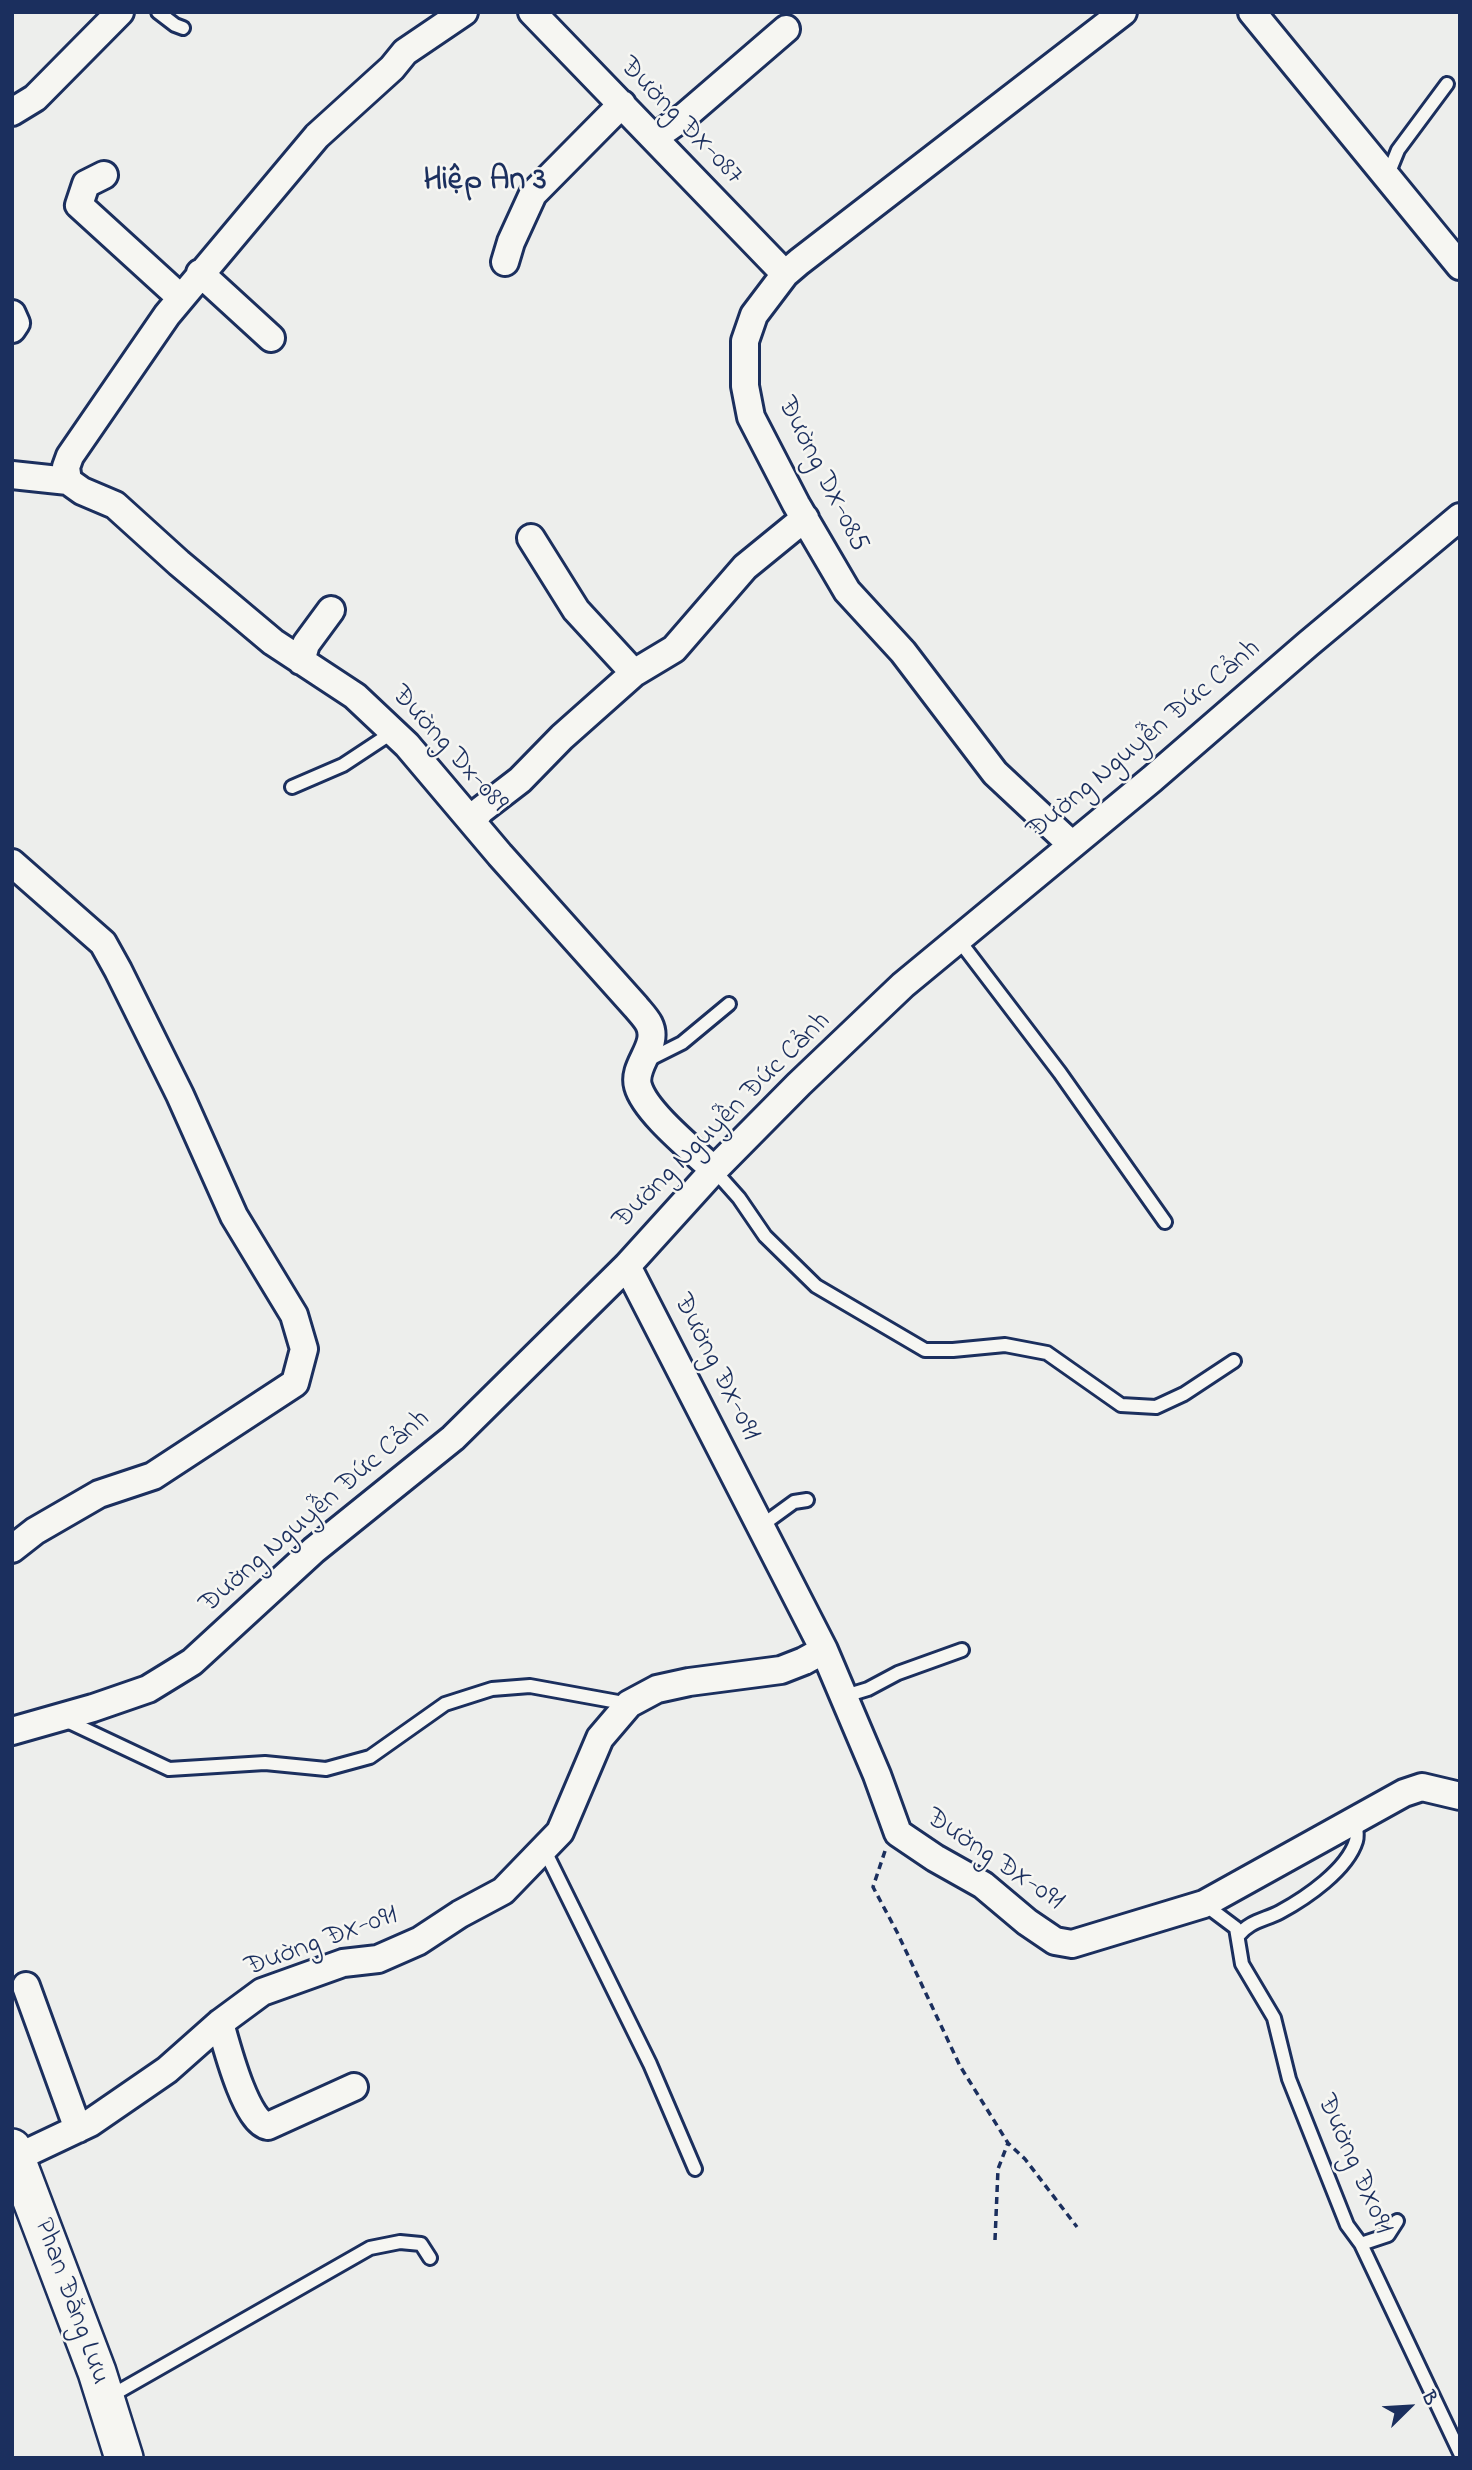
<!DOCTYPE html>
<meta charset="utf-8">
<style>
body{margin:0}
#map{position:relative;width:1472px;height:2470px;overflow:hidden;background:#edeeec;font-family:"Indie Flower",sans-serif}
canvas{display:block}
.frame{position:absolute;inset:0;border:14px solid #1b2f5e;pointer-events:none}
.north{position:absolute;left:1374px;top:2372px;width:70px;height:70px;-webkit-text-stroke:5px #f6f6f2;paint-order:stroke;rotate:66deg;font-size:19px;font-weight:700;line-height:28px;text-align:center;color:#1b2f5e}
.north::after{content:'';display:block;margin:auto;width:24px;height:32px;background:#1b2f5e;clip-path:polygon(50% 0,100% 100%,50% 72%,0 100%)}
</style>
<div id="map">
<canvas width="1472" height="2470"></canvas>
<div class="frame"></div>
<div class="north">B</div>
</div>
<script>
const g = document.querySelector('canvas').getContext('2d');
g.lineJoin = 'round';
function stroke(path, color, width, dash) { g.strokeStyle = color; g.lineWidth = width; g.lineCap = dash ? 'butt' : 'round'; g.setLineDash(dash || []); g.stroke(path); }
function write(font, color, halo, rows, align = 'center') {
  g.font = font + ' "Indie Flower",sans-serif'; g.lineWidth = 5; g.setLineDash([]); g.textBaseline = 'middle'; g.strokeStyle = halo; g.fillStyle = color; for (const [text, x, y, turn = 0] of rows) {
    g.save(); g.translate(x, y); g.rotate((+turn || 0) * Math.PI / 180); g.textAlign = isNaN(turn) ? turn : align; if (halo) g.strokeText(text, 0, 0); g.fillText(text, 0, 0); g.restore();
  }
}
const lane = new Path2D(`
 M158,12L175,25L183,28
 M1387,177L1398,150L1447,84
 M292,787L343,765L393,732
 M958,939L1060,1073L1165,1222
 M646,1061L682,1043L729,1004
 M714,1170L739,1198L765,1236L816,1286L925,1350H953L1005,1345L1047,1353L1121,1405L1156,1407L1184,1394L1234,1361
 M761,1526L794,1502L807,1500
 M845,1696L868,1689L898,1673L962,1650
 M63,1719L169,1769L265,1763L326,1769L370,1757L445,1704L492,1689L530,1686L629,1704
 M544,1849L650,2064L695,2169
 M1204,1904L1236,1928L1242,1964L1274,2018L1289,2079L1347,2225L1361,2244L1460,2453
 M1238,1936C1249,1921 1265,1920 1280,1912C1306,1898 1347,1870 1356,1841C1358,1835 1356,1826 1355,1820
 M1361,2244L1388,2235L1397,2221
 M109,2397L370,2248L400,2242L421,2244L430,2258`);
const street = new Path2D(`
 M532,12L785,274
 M1252,12L1460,266
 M12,112L35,98L120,12
 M655,137L685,116L786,29
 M104,175L86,184L79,205L181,298
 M505,262L511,242L533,194L622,104
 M200,273L271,338
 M12,314L16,323L12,329
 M12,475L68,481L82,491L115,505L179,563L273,642L355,696L407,745L500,855L636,1007C640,1012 646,1018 649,1024C660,1046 632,1065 638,1086C645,1112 693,1150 714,1170
 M68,481L66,467L70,456L167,315L317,136L392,68L405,52L464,12
 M531,538L576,610L634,673
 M301,661L306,644L331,610
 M472,821L481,810L520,780L562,737L634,673L674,649L745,567L805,518
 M1072,845L995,773L903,652L847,591L796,504L751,417L745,386V341L754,315L785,274L799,262L1123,12
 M12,863L103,943L118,970L180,1095L234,1216L294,1315L304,1349L295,1383L153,1476L99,1494L35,1531L12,1549
 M627,1266L824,1650L877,1775L898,1833L935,1858L983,1885L1027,1922L1055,1941L1072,1944L1204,1904L1404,1793L1422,1787L1460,1796
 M12,1731L93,1708L148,1689L192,1662L314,1550L453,1438L627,1266L714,1170L799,1084L903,985L1152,779L1308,644L1460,517
 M26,1986L78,2129
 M220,2023C226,2044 246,2123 268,2126L354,2087
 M16,2158L90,2123L167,2070L220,2023L262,1992L343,1963L378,1959L419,1941L460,1914L503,1891L560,1832L600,1738L629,1704L657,1689L689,1682L781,1670L804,1661L824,1650`);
const secondary = new Path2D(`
 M12,2148L97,2372L124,2458`);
stroke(lane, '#1b2f5e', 18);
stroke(street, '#1b2f5e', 32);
stroke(secondary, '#1b2f5e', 42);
stroke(new Path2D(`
 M885,1851L873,1887L897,1932L960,2066L1008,2143L1025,2159L1077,2227
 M995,2240L998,2169L1008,2143`), '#1b2f5e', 3.5, [7, 5]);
stroke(lane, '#f6f6f2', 12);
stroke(street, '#f6f6f2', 26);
stroke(secondary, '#f6f6f2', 37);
write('28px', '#1b2f5e', '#f6f6f2', [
 ["Đường ĐX-087",680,122,46],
 ["Đường DX-085",821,475,63],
 ["Đường Nguyễn Đức Cảnh",1145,741,-40],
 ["Đường Dx-089",448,750,48],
 ["Đường Nguyễn Đức Cảnh",723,1122,-45],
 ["Đường ĐX-091",715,1368,63],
 ["Đường Nguyễn Đức Cảnh",316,1513,-41],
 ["Đường ĐX-091",994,1861,34],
 ["Đường ĐX-091",322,1943,-20],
 ["Đường ĐX091",1353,2165,66],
 ["Phan Đăng Lưu",70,2302,70]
]);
write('bold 32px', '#1b2f5e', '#f6f6f2', [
 ["Hiệp An 3",485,183]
]);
</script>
